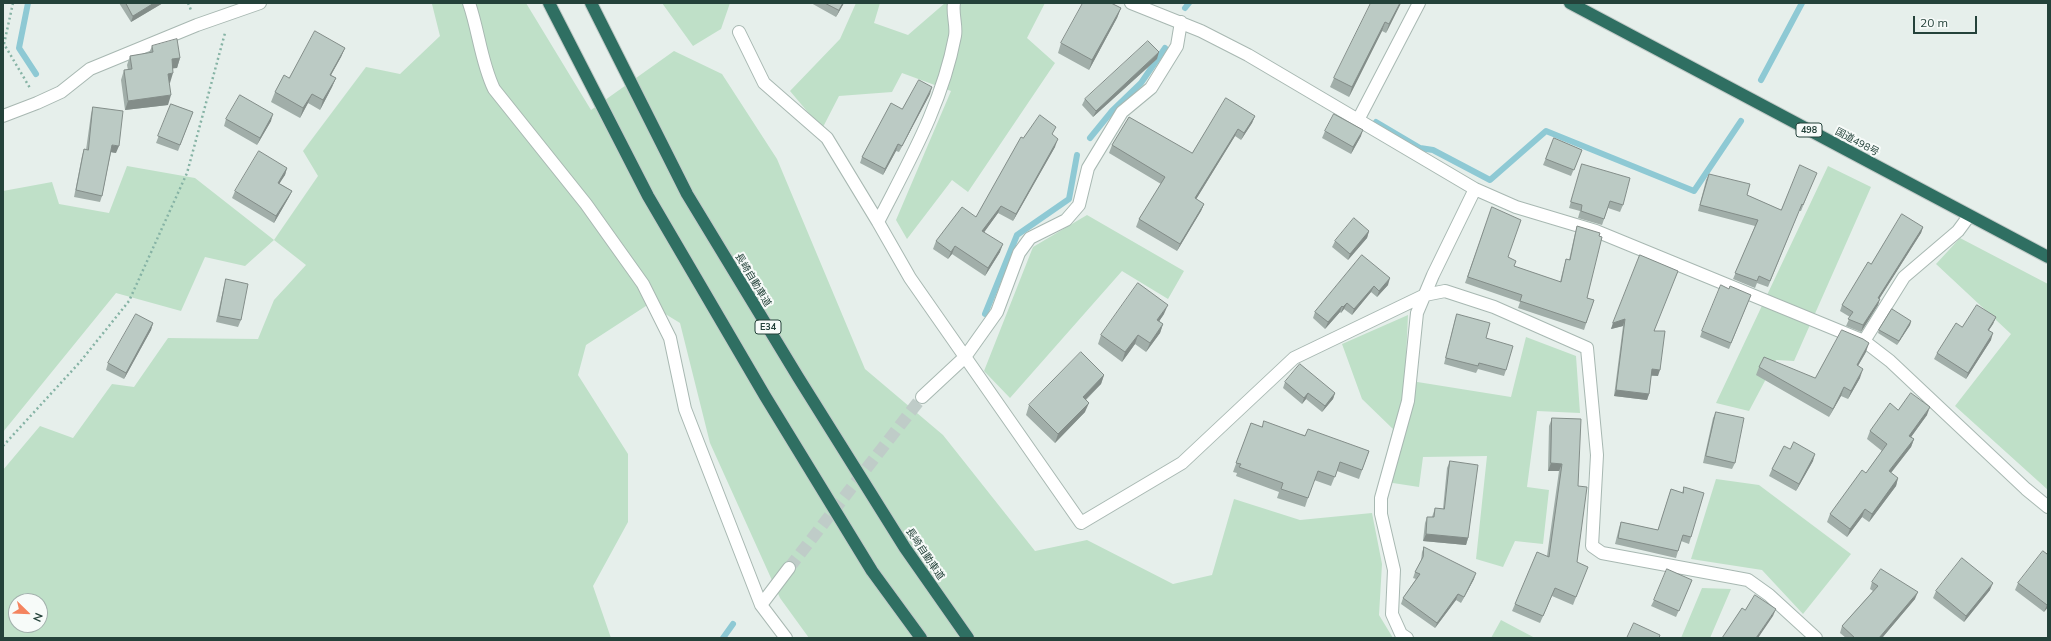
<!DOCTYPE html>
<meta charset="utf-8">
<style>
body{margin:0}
#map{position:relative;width:2051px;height:641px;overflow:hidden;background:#e6efeb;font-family:Mulish,sans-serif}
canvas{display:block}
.frame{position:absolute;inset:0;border:4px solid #24423a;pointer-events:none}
.north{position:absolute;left:8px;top:593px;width:40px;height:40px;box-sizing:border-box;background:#f7fbf9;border:1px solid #a3b1ad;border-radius:50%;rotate:113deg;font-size:11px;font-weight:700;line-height:16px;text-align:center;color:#24423a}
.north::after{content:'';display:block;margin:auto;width:14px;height:18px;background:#f4845f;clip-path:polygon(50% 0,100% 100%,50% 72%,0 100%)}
.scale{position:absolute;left:1913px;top:16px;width:64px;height:18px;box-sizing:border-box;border:2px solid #24423a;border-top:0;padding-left:5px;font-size:12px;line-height:14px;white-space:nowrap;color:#24423a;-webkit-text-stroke:3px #f7fbf9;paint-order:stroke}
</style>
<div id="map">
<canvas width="2051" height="641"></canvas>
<div class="frame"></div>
<div class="north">N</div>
<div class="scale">20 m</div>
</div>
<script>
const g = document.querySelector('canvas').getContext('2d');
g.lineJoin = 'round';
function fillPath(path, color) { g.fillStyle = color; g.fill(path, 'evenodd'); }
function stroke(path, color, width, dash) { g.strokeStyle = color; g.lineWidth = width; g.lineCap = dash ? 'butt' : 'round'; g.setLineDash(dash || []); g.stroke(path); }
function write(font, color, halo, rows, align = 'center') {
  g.font = font + ' Mulish,"Noto Sans JP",sans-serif'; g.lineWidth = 4; g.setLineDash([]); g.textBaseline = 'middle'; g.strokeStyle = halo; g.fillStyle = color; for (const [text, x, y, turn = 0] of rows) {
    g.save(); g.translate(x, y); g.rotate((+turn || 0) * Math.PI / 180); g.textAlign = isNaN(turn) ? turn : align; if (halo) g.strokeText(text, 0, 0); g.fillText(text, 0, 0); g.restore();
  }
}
fillPath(new Path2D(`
 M526,3L591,110L674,51L722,74L777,159L865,369L943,435L1035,551L1087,540L1173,584L1212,575L1234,499L1300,520L1372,513L1382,564L1379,615L1393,638H809L780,598L710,443L680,323L649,304L586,345L578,375L628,454V522L593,586L611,638H3V470L40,426L73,438L112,384L134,387L168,338L258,339L274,300L306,265L274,240L245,266L205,257L181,311L116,293L3,432V191L52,182L59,204L109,213L127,166L195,178L274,240L318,176L303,151L366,67L400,74L440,36L432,4ZM16,601H40V625H16Z
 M662,3H730L721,29L693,46Z
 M856,3H880L874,23L908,35L945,3H1045L1027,38L1055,63L968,192L952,180L907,239L896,220L951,91L902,73L892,92L839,96L822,129L790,91L840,39Z
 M1828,166L1871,187L1794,361L1776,360L1749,411L1716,403Z
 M1087,215L1184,271L1168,299L1122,271L1010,398L984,371L1033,247Z
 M1960,238L2048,284V490L1955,406L2011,334L1936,264Z
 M1408,315L1405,380L1511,397L1526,337L1576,356L1580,413L1537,411L1527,487L1549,490L1543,544L1515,541L1503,567L1476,559L1487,456L1423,457L1419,487L1380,481L1393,429L1362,399L1342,344Z
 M1716,479L1759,485L1851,554L1803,614L1762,570L1691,559Z
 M1702,588L1731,589L1710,638H1681Z
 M1501,620L1535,638H1491Z`), '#bfe0c8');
stroke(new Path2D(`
 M28,3L19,48L36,74
 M1185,8L1189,3
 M1761,80L1802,3
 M1376,122L1420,148L1433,150L1490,180L1546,131L1694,191L1741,121
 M1090,138L1112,111L1141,83L1165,48
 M985,314L1017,235L1069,199L1077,155
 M723,638L733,624`), '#8ec9d4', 6);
stroke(new Path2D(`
 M789,568L922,397`), '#bfccc8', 12, [12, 6]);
const street = new Path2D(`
 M469,3C479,32 481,62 494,89L586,204L643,284L670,338L685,409L761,605L786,638
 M1131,3L1201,31L1248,55L1475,189L1516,207L1596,231L1864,341L1890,361L2026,489L2048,507
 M739,32L764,83L827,138L878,222L910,278L1081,523L1182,463L1294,358L1425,295L1445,291L1494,307L1587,348L1597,455L1592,546L1602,553L1748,580L1769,595L1816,638
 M3,116L37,103L61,92L90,69L197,25L260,3
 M1358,120L1419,3
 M878,222C909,161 942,105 955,36C957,26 952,14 954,3
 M1864,341L1904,277L1958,231L1969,216
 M922,397L965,357L997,312L1019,253L1030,238L1066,220L1079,205L1088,168L1122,112L1151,88L1177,46L1181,22
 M761,605L789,568
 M1407,638L1401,634L1392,614L1394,570L1381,514V498L1408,401L1417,313L1433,275L1475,189`);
const highway = new Path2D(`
 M549,3L648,196L765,396L872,571L921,638
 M591,3L687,194L798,377L905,548L968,638
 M1570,3L2048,257`);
stroke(street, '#a8b8b2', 14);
stroke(highway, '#c2cac8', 14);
stroke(new Path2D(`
 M13,3L4,44L30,88
 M188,3L191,10
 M3,446L80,362L129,301L187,173L225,33`), '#86b3a5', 2.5, [2, 3]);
stroke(street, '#fff', 12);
stroke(highway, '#2f6f62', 12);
fillPath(new Path2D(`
 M119,3H163L131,22Z
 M811,3H844L836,17Z
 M1401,3L1386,33L1382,31L1349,97L1330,87L1334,78Z
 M1121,8L1117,18L1089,70L1058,53L1061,43Z
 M152,46L180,58L177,68H173L169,83L168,105L125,110L121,80L124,70H128L127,65L130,56L149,53Z
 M345,48L341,57L331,75L336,78L332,87L320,110L308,103L300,118L271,102L275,92L289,78Z
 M1157,59L1093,117L1082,105L1085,99Z
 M930,94L899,152L896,151L883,175L860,163L862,157L902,109Z
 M171,104L193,112L178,151L156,143Z
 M93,107L116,153L111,152L102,196L100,202L74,197L82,156L84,149L86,150L91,114Z
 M1255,116L1252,123L1241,140L1235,136L1196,199L1204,204L1201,211L1177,251L1136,227L1139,219L1161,184L1109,153L1112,145L1192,153Z
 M226,119L271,121L257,145L224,126Z
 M1325,131L1361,136L1351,154L1322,138Z
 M1053,135L1055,147L1013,221L998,213L984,232L1000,252L985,276L952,254L948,259L933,249L936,241L976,217L1023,138Z
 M1554,138L1582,150L1571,176L1543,165Z
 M1582,164L1623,205L1620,212L1608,208L1602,225L1578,218L1580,211L1569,208Z
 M287,168L285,175L279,183L292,191L289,197L274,223L232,198L235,191Z
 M1709,174L1747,195L1781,210L1814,179L1801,211H1799L1768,287L1757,283L1755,288L1733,279L1755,226L1698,211L1706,180Z
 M1492,207L1508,257L1514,266L1560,282L1564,266L1566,259L1569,260L1575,233L1577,226L1587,298L1594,300L1584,330L1518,308L1520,302L1465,283Z
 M1923,227L1921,233L1879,299L1878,305L1861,332L1846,326L1850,317L1840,311L1842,305L1871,264Z
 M1369,231L1367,238L1348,260L1332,247L1335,241Z
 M1362,255L1388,285L1377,297L1371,292L1352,315L1344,309L1341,313L1340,312L1325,329L1313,318L1315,312Z
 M1640,255L1655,331L1658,376H1651L1649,394L1647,400L1614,396L1623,326L1611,329Z
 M226,279L241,320L238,327L216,322L224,286Z
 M1751,295L1729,349L1700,337L1702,331Z
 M1164,314L1159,321L1163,324L1160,333L1146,352L1135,344L1122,362L1098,344L1101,335Z
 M1457,314L1486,338L1506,370L1504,376L1478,369L1476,373L1444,364L1455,320Z
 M1996,317L1993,324L1989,330L1991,340L1966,379L1934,359L1937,353L1962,327Z
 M1911,321L1910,325L1897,345L1878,333L1879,330Z
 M153,323L151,330L124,379L106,370L108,363Z
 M1866,352L1858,366L1860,378L1848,399L1841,396L1829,417L1756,375L1759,367L1815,378Z
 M1104,375L1101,384L1086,400L1085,412L1055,443L1026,415L1029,405Z
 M1285,382L1335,393L1333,399L1322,412L1306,399L1302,404L1283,388Z
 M1898,410L1927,415L1911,437L1914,439L1911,447L1891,473L1898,478L1896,486L1869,522L1862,517L1847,537L1827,522L1830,514L1866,473L1882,451L1867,439L1870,431Z
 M1716,412L1735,463L1732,469L1703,463L1713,418Z
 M1552,418L1578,486L1577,562L1585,574L1573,605L1552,596L1540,623L1512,611L1515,604L1547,556L1559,471H1548L1549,426Z
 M1251,423L1262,427L1305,435L1369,451L1359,479L1337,471L1331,486L1314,480L1305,507L1277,498L1279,492L1236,476L1237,473L1233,472Z
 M1450,461L1468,538L1466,545L1423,541L1425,523L1427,517H1432L1435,508L1443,509L1447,468Z
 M1813,461L1796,491L1769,476L1772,469Z
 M1684,487L1691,537L1689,544L1681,541L1676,558L1615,544L1619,528L1621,522L1658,530L1671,489L1682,493Z
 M1424,547L1474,579L1461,603L1456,600L1435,628L1401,604L1403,598L1416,579L1413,578L1415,572L1421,561L1422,552Z
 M2047,554L2048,607L2044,612L2015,590L2018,583Z
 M1692,580L1676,617L1651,606L1654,600Z
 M1872,582L1915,599L1882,638H1846L1840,633L1842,626L1873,591L1870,589Z
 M1990,590L1964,622L1933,598L1936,591Z`), '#a1aea9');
fillPath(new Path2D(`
 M154,3H163L131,22L133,16Z
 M843,3H844L836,17L839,10Z
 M1400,3H1401L1386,33L1389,24Z
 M1121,8L1117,18L1089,70L1092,60Z
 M1385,22L1382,31L1349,97L1352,87Z
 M345,48L341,57L326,84L330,75Z
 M1159,52L1157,59L1093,117L1096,111Z
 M180,58L177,68L168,69L172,59Z
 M173,73L170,83L165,84L168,74Z
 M336,78L332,87L320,110L323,100Z
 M932,87L930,94L899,152L902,146Z
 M312,94L308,103L300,118L303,108Z
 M171,95L168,105L125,110L128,101Z
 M273,114L271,121L257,145L260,138Z
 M1255,116L1252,123L1241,140L1244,133Z
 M1238,129L1235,136L1192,206L1195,198Z
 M1363,130L1361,136L1351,154L1353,147Z
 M1058,139L1055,147L1013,221L1016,214Z
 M898,144L896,151L883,175L885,169Z
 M112,145L119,146L116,153L110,152Z
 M287,168L285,175L276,189L278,183Z
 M292,191L289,197L274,223L276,216Z
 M1204,204L1201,211L1177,251L1180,244Z
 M1001,206L998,213L980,238L982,231Z
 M1923,227L1921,233L1876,304L1878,298Z
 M1369,231L1367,238L1348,260L1350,254Z
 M1003,244L1000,252L985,276L988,268Z
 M955,246L952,254L948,259L951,252Z
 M1390,278L1388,285L1377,297L1379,291Z
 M1374,286L1371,292L1352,315L1354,309Z
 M1880,299L1878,305L1861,332L1863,325Z
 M1347,303L1344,309L1341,313L1343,307Z
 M1168,305L1164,314L1154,329L1157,320Z
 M1342,306L1340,312L1325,329L1328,322Z
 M1996,317L1993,324L1985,336L1988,330Z
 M1625,319L1623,326L1611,329L1613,323Z
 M1911,321L1910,325L1897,345L1899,341Z
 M153,323L151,330L124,379L126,373Z
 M1163,324L1160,333L1146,352L1150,343Z
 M1993,333L1991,340L1966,379L1968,373Z
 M1138,335L1135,344L1122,362L1125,352Z
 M1869,343L1866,352L1853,374L1857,365Z
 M1652,369L1660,370L1658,376L1650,375Z
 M1863,369L1860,378L1848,399L1851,391Z
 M1104,375L1101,384L1079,406L1083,397Z
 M1844,387L1841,396L1829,417Z
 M1616,390L1649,394L1647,400L1614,396Z
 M1308,393L1306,399L1302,404L1304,398Z
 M1335,393L1333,399L1322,412L1325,406Z
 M1089,403L1085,412L1055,443L1058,434Z
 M1930,407L1927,415L1906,444L1909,436Z
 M1914,439L1911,447L1886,479L1889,471Z
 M1815,454L1813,461L1796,491L1799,484Z
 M1551,463L1562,464L1559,471H1548Z
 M1898,478L1896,486L1869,522L1872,514Z
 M1865,509L1862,517L1847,537L1850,529Z
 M1426,534L1468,538L1466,545L1423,541Z
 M1476,573L1474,579L1461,603Z
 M1993,583L1990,590L1964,622L1966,616Z
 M1918,592L1915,599L1882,638H1879Z
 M1458,594L1456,600L1435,628L1437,623Z
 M2048,604V607L2044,612L2047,605Z
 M1776,609L1773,616L1758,638H1756Z`), '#838d89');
const building = new Path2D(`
 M126,3H154L133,16Z
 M825,3H843L839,10Z
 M1083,3H1111L1121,8L1092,60L1061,43Z
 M1371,3H1400L1389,24L1385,22L1352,87L1334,78Z
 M315,31L345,48L330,75L336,78L323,100L312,94L303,108L275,92L284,75L289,78Z
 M177,39L180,58L172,59L173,73L168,74L171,95L128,101L124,70L132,69L130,56L153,52L152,46Z
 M1148,41L1159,52L1096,111L1085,99Z
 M919,80L932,87L902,146L898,144L885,169L862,157L891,103L902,109Z
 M240,95L273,114L260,138L226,119Z
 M1226,98L1255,116L1244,133L1238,129L1195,198L1204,204L1180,244L1139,219L1165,177L1112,145L1129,117L1192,153Z
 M171,104L193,112L180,145L158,136Z
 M93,107L123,111L119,146L112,145L102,196L76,190L84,149L88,150Z
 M1334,114L1363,130L1353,147L1325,131Z
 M1040,115L1056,127L1052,134L1058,139L1016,214L1001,206L982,231L1003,244L988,268L955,246L951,252L936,241L962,207L976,217L1021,137L1023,138Z
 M1554,138L1582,150L1574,170L1546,159Z
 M259,151L287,168L278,183L292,191L276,216L235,191Z
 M1582,164L1630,178L1623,205L1610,201L1604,219L1581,211L1582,205L1571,202Z
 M1800,165L1817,173L1803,205L1802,204L1770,281L1759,276L1757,281L1735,273L1758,220L1700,205L1709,174L1750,184L1747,195L1781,210Z
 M1492,207L1521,220L1508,257L1516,261L1514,266L1561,282L1566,259L1570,260L1577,226L1600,233L1599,236L1602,237L1587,298L1594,300L1586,323L1520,301L1522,295L1468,277Z
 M1902,214L1923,227L1878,298L1880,299L1863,325L1848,319L1853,312L1842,305L1868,262L1871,264Z
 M1354,218L1369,231L1350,254L1335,241Z
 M1362,255L1390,278L1379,291L1374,286L1354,309L1347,303L1343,307L1342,306L1328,322L1315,312Z
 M1640,255L1678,271L1654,331H1665L1660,370L1652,369L1649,394L1616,390L1625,319L1613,323Z
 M226,279L248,284L241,320L219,316Z
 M1138,283L1168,305L1157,320L1163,324L1150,343L1138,335L1125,352L1101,335Z
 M1721,285L1729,289L1730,286L1751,295L1731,343L1702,331Z
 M1977,305L1996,317L1988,330L1993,333L1968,373L1937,353L1956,323L1962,327Z
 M1892,309L1911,321L1899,341L1879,330Z
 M136,314L153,323L126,373L108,363Z
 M1457,314L1490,323L1486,338L1513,346L1506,370L1479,363L1478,366L1446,358Z
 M1842,330L1863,339L1869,343L1857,365L1863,369L1851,391L1844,387L1833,409L1759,367L1764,357L1815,378Z
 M1081,352L1104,375L1083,397L1089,403L1058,434L1029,405Z
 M1300,364L1335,393L1325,406L1308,393L1304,398L1285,382Z
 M1911,393L1930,407L1909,436L1914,439L1889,471L1898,478L1872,514L1865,509L1850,529L1830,514L1862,470L1866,473L1887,444L1870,431L1890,403L1898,410Z
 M1716,412L1744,418L1735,463L1706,456Z
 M1552,418L1581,419L1578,486L1587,487L1577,562L1588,567L1576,597L1555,588L1543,616L1515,604L1537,552L1549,557L1562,464L1551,463Z
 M1264,421L1305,436L1308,429L1369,451L1362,470L1340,462L1335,477L1318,471L1308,498L1281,489L1283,483L1239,467L1241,464L1236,463L1251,423L1262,427Z
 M1794,442L1815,454L1799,484L1772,469L1784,446L1790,449Z
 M1450,461L1478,465L1468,538L1426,534L1427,517H1434L1435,508L1444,509Z
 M1684,487L1704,493L1691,537L1683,535L1678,551L1618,538L1621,522L1658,530L1671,489L1683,493Z
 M1424,547L1476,573L1464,597L1458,594L1437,623L1403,598L1420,574L1415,572L1423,557Z
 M2043,551L2047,554L2048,552V604L2047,605L2018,583Z
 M1962,558L1993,583L1966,616L1936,591Z
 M1667,569L1692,580L1679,611L1654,600Z
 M1881,569L1918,592L1879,638H1855L1842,626L1878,586L1872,582Z
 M1755,595L1776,609L1756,638H1722L1742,608L1745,610Z
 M1634,623L1660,635L1659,638H1627Z`);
fillPath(building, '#bbcac4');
stroke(building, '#838d89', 1);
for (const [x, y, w] of [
 [1809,130,26],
 [768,327,26]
]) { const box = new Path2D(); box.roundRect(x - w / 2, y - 7, w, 14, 3); g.fillStyle = '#f7fbf9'; g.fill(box); stroke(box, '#24423a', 1); }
write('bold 9px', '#24423a', null, [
 ["498",1809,130],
 ["E34",768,327]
]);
write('10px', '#24423a', '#f7fbf9', [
 ["国道498号",1857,142,28],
 ["長崎自動車道",753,280,59],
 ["長崎自動車道",925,554,56]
]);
</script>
